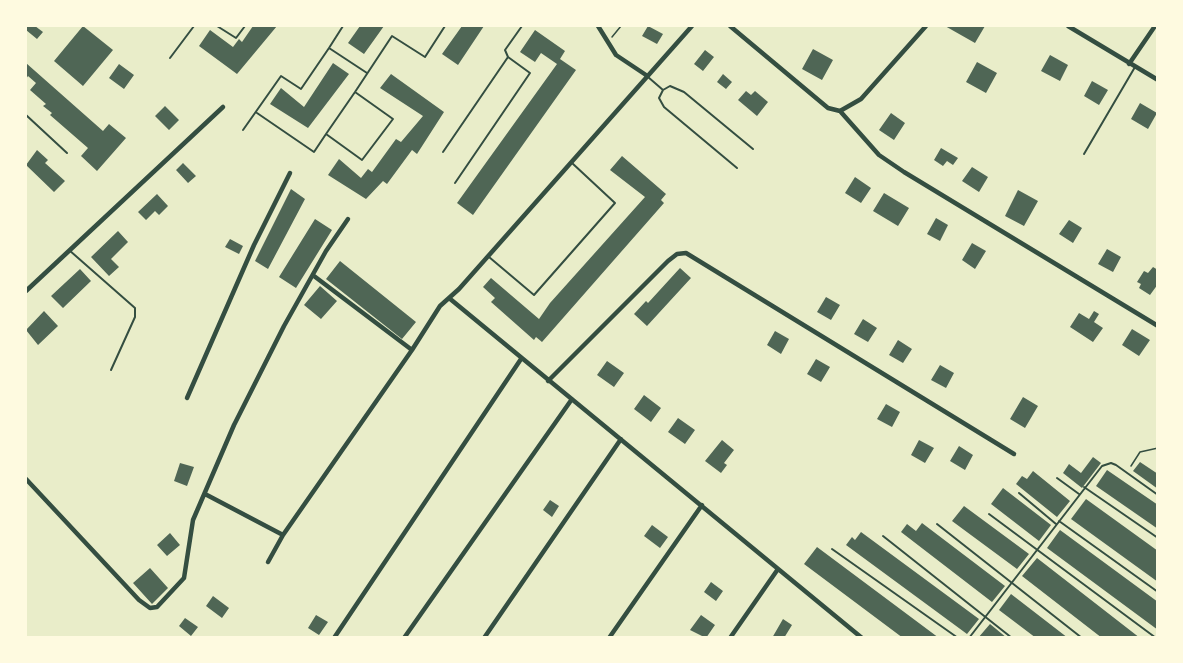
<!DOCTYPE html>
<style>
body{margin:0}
#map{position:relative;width:1183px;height:663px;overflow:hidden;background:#e9edc9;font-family:Mulish,sans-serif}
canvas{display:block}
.frame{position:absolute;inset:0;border:27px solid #fefae0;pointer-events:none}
</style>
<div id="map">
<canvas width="1183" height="663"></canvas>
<div class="frame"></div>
</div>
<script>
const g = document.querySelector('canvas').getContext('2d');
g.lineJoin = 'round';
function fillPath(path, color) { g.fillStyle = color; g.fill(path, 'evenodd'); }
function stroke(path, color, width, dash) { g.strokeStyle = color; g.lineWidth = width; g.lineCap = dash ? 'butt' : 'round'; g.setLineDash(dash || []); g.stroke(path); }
fillPath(new Path2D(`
 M26,26H35L43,32L37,39L26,30Z
 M83,26L113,50L83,86L54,61Z
 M253,26H277L237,74L199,46L210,30L233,47L239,39L242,42Z
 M360,26H384L364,54L348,43Z
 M462,26H484L458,65L442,54Z
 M648,26L663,34L657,44L642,36Z
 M945,26H985L975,43Z
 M535,30L565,51L560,59L576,70L473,215L457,203L557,64L541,53L535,62L520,52Z
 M813,49L833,60L822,80L802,69Z
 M705,50L714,57L703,71L694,64Z
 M1050,55L1068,65L1060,81L1041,71Z
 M977,62L997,73L986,93L966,82Z
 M26,63L103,131L109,124L126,138L97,171L81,156L88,148L50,115L52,113L43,106L46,104L30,90L36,83L28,76L26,79Z
 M333,63L349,74L308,128L270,104L281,88L304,107Z
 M119,64L134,75L124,89L109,78Z
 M391,74L444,112L417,154L412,150L387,184L383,181L366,199L328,175L339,159L361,178L368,169L372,172L396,139L401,142L423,116L380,88Z
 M723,74L732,82L726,89L717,82Z
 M1092,81L1108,90L1099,105L1084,96Z
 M746,91L751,95L755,91L768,102L757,116L738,100Z
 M1140,103L1157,113L1148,129L1131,119Z
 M165,106L179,120L169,130L155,116Z
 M891,113L905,123L894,140L879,130Z
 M941,148L958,158L953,165L947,161L943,166L934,160Z
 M37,150L48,160L45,163L65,181L54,192L26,165Z
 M622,156L666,194L661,200L664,203L542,342L536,337L534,340L491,302L495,298L483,287L491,278L539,319L550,303L645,197L610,170Z
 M183,163L196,176L188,183L176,170Z
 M972,167L988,177L979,192L962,181Z
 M855,177L871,188L861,203L845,193Z
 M291,189L305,199L268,269L255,261Z
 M1018,190L1038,201L1024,226L1005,216Z
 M884,193L909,208L898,226L873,211Z
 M157,194L168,206L159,215L155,211L146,220L138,212Z
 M936,218L948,225L940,241L927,234Z
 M315,219L332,230L296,288L279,277Z
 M1069,220L1082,228L1073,243L1059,234Z
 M118,231L128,242L111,259L119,267L109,276L91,257Z
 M230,239L243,246L239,254L225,247Z
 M972,243L986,251L975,269L962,260Z
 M1107,249L1121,257L1113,272L1098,264Z
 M340,261L416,322L402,339L326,279Z
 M1153,267L1158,270V284L1150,295L1139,288L1141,284L1137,282L1144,271L1148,273Z
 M680,268L691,278L647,326L634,314L646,301L648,303Z
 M80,269L91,281L63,308L51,296Z
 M320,286L337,301L321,319L304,305Z
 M826,297L840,305L831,320L817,312Z
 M44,311L58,326L38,345L26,330Z
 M1094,311L1099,314L1094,322L1103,328L1093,342L1070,327L1079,313L1089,319Z
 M863,319L877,328L868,342L854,334Z
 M1132,329L1150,340L1139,356L1122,345Z
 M775,331L789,339L781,354L767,345Z
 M898,340L912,349L903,363L889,355Z
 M816,359L830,367L821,382L807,374Z
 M607,361L624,373L614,387L597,375Z
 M940,365L954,373L946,388L931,380Z
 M644,395L661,408L651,422L634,409Z
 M1023,397L1038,406L1025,428L1010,419Z
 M886,404L900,412L892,427L877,419Z
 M678,418L695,430L685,444L668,432Z
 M722,440L734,450L724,463L727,465L721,473L705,461Z
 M919,440L934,448L925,463L911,455Z
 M959,446L973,455L965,470L950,461Z
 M1093,457L1101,463L1082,488L1063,473L1069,464L1081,473Z
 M1140,462L1158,474V489L1133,471Z
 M180,463L194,467L187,486L174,481Z
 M1107,470L1158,505V529L1096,486Z
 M1033,471L1070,501L1057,517L1016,484L1022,476L1027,479Z
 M1003,488L1051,525L1039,541L991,504Z
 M1086,499L1158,551V582L1071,519Z
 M550,500L559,506L552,517L543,510Z
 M964,506L1029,554L1017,569L952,521Z
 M922,523L1005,586L992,602L901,532L907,524L916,531Z
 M652,525L668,537L660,548L644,536Z
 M1060,530L1158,602V630L1047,548Z
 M861,532L979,619L967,634L846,545L852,537L855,540Z
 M170,533L180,545L167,556L157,545Z
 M817,547L939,638H903L804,564Z
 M1037,558L1140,638H1102L1022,576Z
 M150,568L168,588L152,604L133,583Z
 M711,582L723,591L716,601L704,592Z
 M1011,594L1068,638H1036L999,610Z
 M213,596L229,608L222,618L206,606Z
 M316,615L328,622L319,635L308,628Z
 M701,615L715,625L706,638L690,630Z
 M185,618L198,627L191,636L179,626Z
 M783,619L792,625L784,638H772Z
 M990,624L1007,638H978Z`), '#4f6655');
stroke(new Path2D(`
 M612,37L621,26
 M1131,466L1140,452L1158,448`), '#344e41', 1.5);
stroke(new Path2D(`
 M217,26L236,38L245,26
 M329,48L343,26
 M170,58L194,26
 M648,77L663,90L670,86L684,92L753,149
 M663,90L659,98L664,107L737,168
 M355,92L392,36L425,57L445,26
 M257,113L314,152L326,134L362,160L393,119L355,92L326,134
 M26,115L67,153
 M243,130L281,76L301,89L329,48L367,73
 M443,152L508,57
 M1084,154L1135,67
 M455,183L530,73L508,57L505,50L522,26
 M69,250L135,308V317L111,370
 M489,257L534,295L615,203L572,163
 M1057,478L1079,494
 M1084,487L1158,538
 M1019,493L1056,524
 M989,514L1156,638
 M1059,521L1158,592
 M937,524L1082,638
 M883,536L1012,638
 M832,549L958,638
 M969,638L1102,466L1111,463L1116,465L1158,495`), '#344e41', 2);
stroke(new Path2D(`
 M598,26L616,55L646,75
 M730,26L828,108L840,111L879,155L904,172L1158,326
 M1068,26L1158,80
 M1129,64L1155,26
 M840,111L861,99L926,26
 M314,276L412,350
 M26,291L223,107
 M449,298L862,638
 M548,381L668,261L677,254L686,253L1014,454
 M187,398L254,245L290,173
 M26,479L139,600L150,608L157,607L184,578L193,520L234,425L284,326L326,251L348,219
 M205,494L283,535
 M268,562L283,535L412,350L440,306L459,289L692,26
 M334,638L521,359
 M404,638L572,399
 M484,638L621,439
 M609,638L702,505
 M730,638L778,569`), '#344e41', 4.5);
</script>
